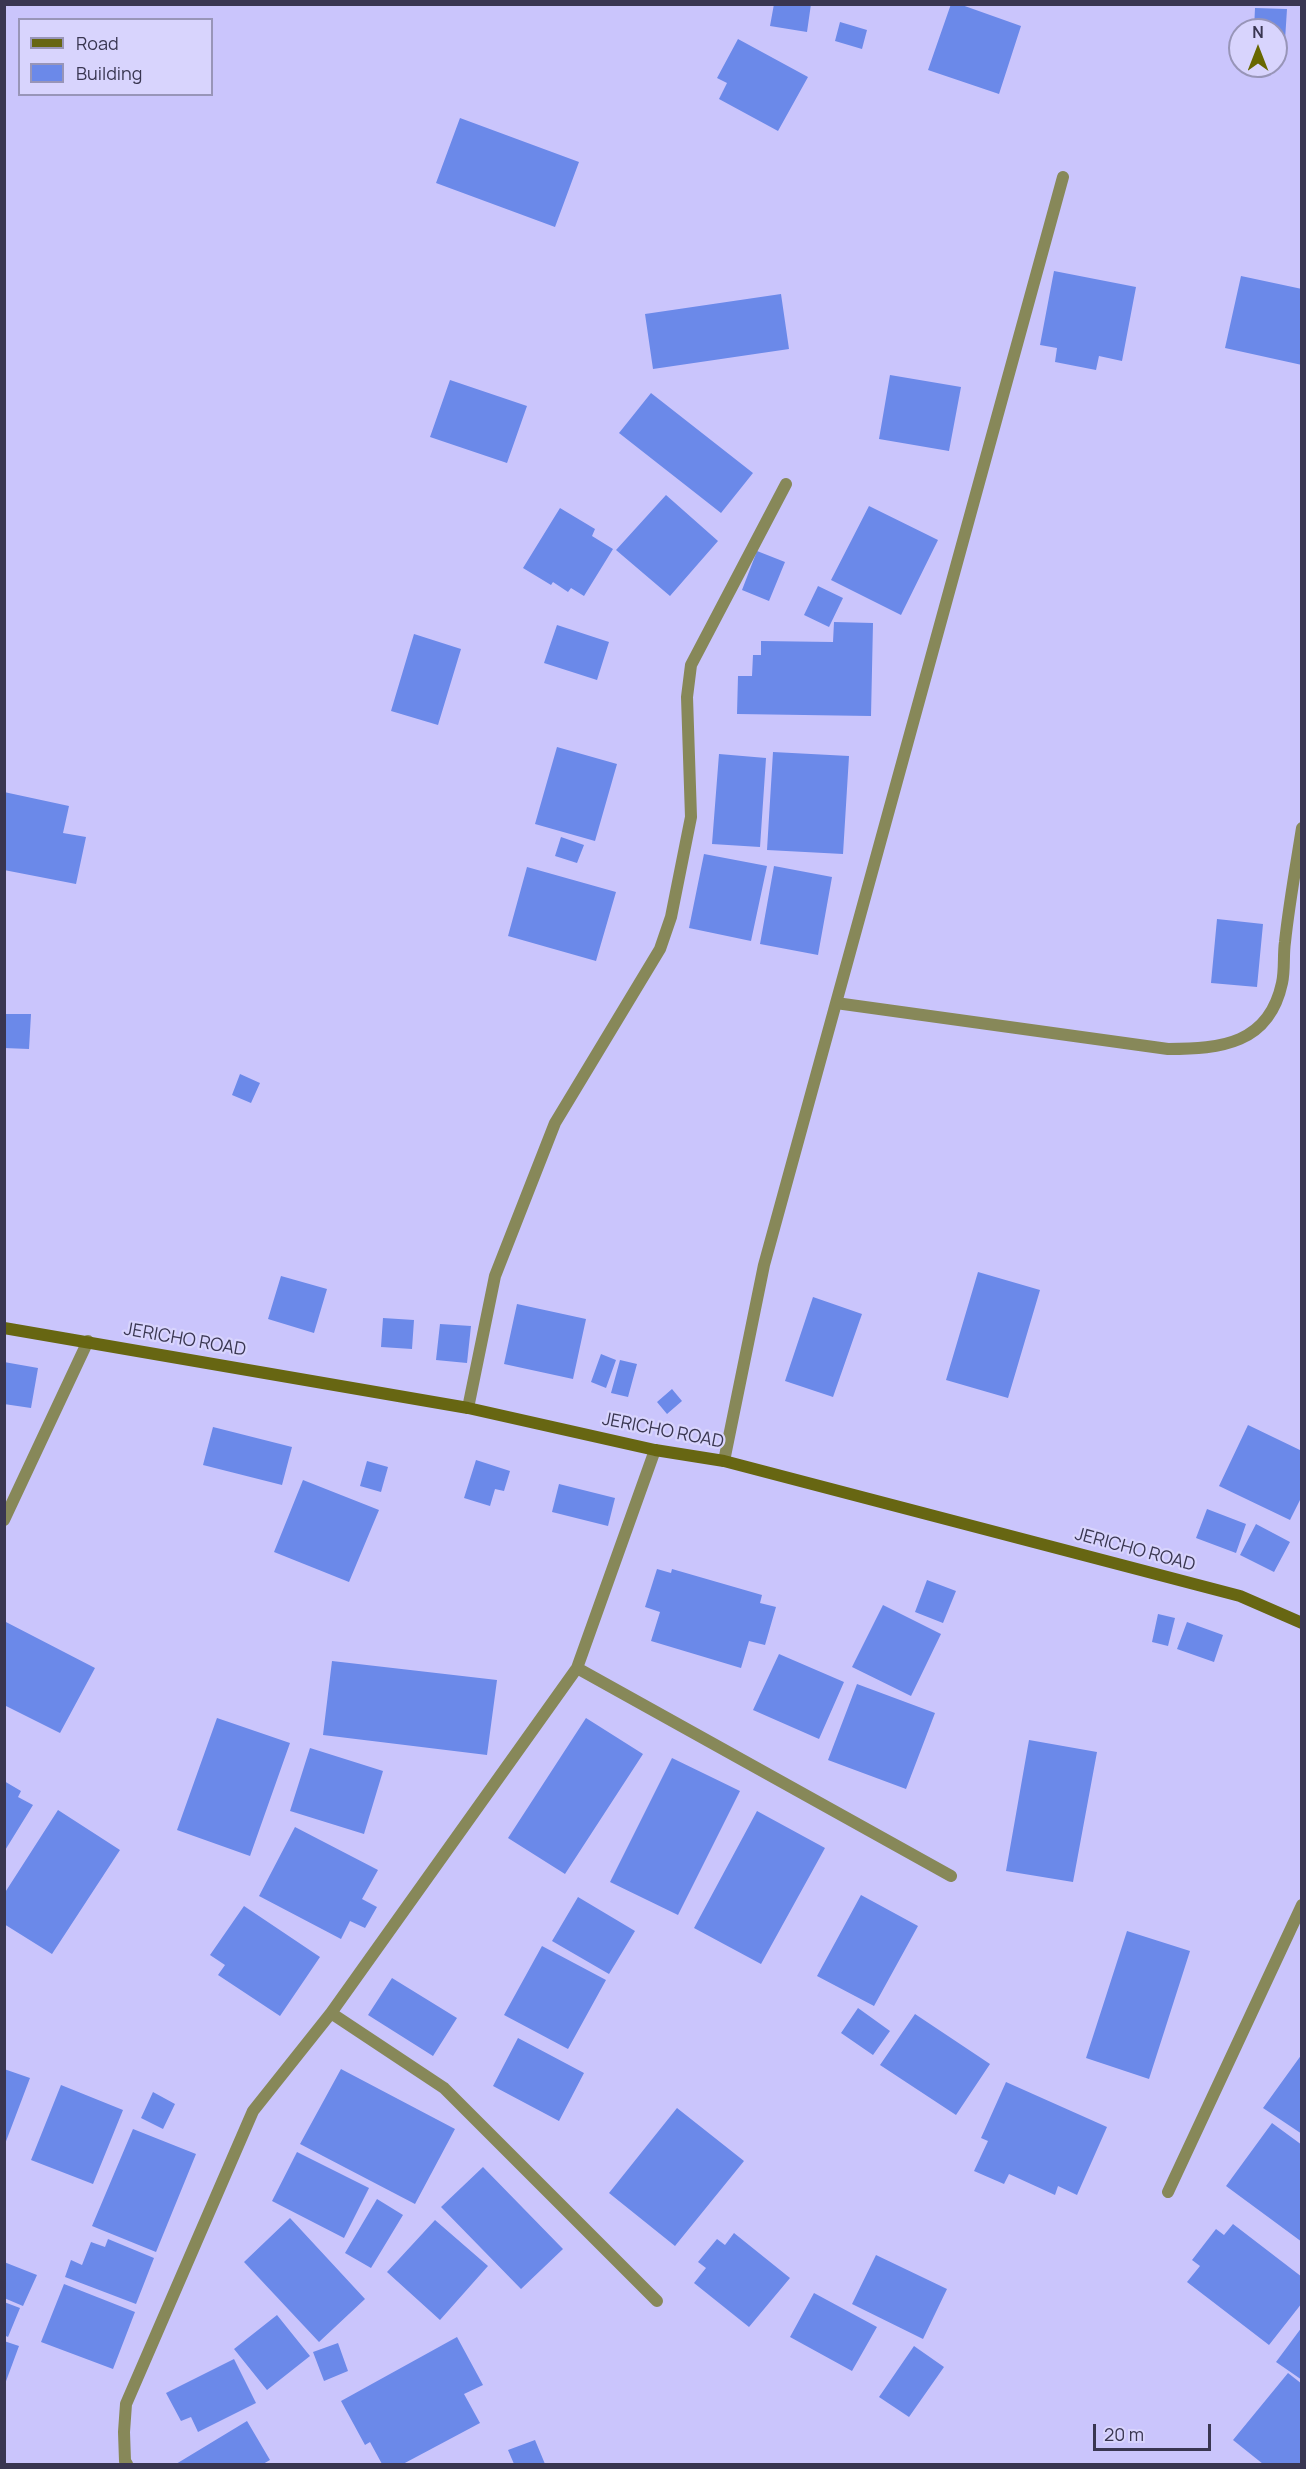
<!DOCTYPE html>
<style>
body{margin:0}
#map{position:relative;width:1306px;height:2469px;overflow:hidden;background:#cac5fc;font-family:Manrope,sans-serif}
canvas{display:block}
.frame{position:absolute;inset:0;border:6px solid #393651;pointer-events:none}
.legend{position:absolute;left:18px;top:18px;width:195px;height:78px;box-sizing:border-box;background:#d8d4fd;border:2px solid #9895b8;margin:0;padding:8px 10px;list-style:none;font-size:18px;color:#393651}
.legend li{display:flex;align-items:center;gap:12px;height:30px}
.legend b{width:30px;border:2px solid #9895b8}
.north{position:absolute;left:1228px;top:18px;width:60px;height:60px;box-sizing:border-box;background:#d8d4fd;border:2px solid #9895b8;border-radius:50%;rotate:0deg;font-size:16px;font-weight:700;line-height:24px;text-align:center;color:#393651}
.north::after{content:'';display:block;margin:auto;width:21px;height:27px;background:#686700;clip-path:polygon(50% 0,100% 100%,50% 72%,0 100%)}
.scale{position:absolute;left:1093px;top:2424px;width:118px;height:27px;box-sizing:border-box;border:3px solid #393651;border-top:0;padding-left:8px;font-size:18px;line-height:21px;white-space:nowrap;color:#393651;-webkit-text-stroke:4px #d8d4fd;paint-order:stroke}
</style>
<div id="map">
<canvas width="1306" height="2469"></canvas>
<div class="frame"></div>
<ul class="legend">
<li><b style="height:8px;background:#676612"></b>Road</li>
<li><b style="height:16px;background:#6b89e9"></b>Building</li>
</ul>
<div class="north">N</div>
<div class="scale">20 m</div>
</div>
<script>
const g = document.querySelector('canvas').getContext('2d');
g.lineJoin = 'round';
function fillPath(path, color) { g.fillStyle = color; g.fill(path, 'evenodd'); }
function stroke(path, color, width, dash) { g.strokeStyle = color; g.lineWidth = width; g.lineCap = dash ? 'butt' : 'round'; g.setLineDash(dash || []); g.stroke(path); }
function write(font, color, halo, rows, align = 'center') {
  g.font = font + ' Manrope,sans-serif'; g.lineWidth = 4.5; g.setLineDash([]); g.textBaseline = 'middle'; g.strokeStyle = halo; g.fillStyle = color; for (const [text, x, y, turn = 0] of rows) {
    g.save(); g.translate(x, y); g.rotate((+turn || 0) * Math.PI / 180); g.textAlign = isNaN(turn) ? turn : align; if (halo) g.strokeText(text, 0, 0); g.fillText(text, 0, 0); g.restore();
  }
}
fillPath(new Path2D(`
 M774,4H811L807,32L770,26Z
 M951,4H959L1021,26L999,94L928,70Z
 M1255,8L1287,9L1284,56L1276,55V30H1254Z
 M840,22L867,30L862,49L835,41Z
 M738,39L808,77L778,131L719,99L727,83L717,78Z
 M460,118L579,162L555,227L436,183Z
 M1054,271L1136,287L1122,361L1099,356L1096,370L1055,362L1057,348L1040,345Z
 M1241,276L1302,289V365L1225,348Z
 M781,294L789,349L653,369L645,314Z
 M890,375L961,387L949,451L879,439Z
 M450,380L527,406L507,463L430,437Z
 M651,393L753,473L721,513L619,433Z
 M666,495L718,541L670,596L616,550Z
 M869,506L938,540L901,615L831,580Z
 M560,508L595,529L592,536L613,549L584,596L571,588L568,592L553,582L551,585L523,568Z
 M757,551L785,562L769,601L742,590Z
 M818,586L843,598L829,627L804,615Z
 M834,622L873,623L871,716L737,714L738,676H752L753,655H761V641L833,642Z
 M557,625L609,642L597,680L544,663Z
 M414,634L461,649L438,725L391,711Z
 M557,747L617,764L595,841L535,824Z
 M773,752L849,756L843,854L767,850Z
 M719,754L766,758L760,847L712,844Z
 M4,792L69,806L63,833L86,837L76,884L4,870Z
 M561,837L584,845L577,863L555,856Z
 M704,854L767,866L751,941L689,928Z
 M774,866L832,877L818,955L760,944Z
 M527,867L616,892L596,961L508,936Z
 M1217,919L1263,924L1257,987L1211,983Z
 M4,1014H31L29,1049L4,1048Z
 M240,1074L260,1083L251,1103L232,1095Z
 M978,1272L1040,1290L1008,1398L946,1380Z
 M281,1276L327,1289L314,1333L268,1319Z
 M813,1297L862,1314L833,1397L785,1381Z
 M517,1304L586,1319L573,1379L504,1364Z
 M383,1318L414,1320L412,1349L381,1347Z
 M440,1324L471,1326L467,1363L436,1360Z
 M601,1354L616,1360L606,1388L591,1382Z
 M620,1360L637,1364L628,1397L611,1393Z
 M4,1362L38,1368L31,1408L4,1404Z
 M672,1389L682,1401L667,1414L657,1402Z
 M1248,1425L1302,1451V1496L1290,1520L1219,1486Z
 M213,1427L292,1447L282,1485L203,1465Z
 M476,1460L510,1471L504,1491L495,1489L490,1506L464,1498Z
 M367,1461L388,1467L381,1492L360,1486Z
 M303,1480L379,1510L349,1582L274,1552Z
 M559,1484L615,1498L608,1526L552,1512Z
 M1207,1509L1246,1524L1236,1553L1196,1538Z
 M1256,1524L1290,1542L1274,1572L1240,1555Z
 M657,1569L671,1573L672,1569L762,1595L760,1603L776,1607L765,1645L749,1641L741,1668L651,1641L660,1612L645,1607Z
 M927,1580L956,1591L943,1623L915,1612Z
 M883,1605L941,1634L911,1696L852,1667Z
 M1158,1614L1175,1618L1168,1646L1152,1642Z
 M4,1621L95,1668L60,1733L4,1705Z
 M1187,1622L1223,1635L1214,1662L1177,1649Z
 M779,1654L844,1682L819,1739L753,1710Z
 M332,1661L497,1680L487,1755L323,1735Z
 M857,1684L935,1713L906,1789L828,1760Z
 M217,1718L290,1743L250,1856L177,1830Z
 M586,1718L643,1754L565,1874L508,1838Z
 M1029,1740L1097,1752L1073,1882L1006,1871Z
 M310,1748L383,1771L364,1834L290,1811Z
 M672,1758L740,1791L678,1915L610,1882Z
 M4,1781L21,1791L18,1797L33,1805L4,1852Z
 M58,1810L120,1850L52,1954L4,1924V1894Z
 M757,1811L825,1848L761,1964L694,1928Z
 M295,1827L378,1870L362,1899L377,1907L365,1928L350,1921L341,1939L259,1896Z
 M861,1895L918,1926L874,2006L817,1976Z
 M578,1897L635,1931L609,1974L552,1941Z
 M244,1906L320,1957L280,2016L218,1975L225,1965L210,1955Z
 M1127,1931L1190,1951L1149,2079L1086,2058Z
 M542,1946L606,1980L568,2049L504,2015Z
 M392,1978L457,2018L433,2056L368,2015Z
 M858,2008L890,2031L873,2055L841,2033Z
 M915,2014L990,2064L956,2115L880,2065Z
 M518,2038L584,2073L559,2121L493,2086Z
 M1302,2054V2134L1263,2108Z
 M4,2069L30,2078L5,2144H4Z
 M341,2069L455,2129L415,2204L300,2144Z
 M1006,2082L1107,2127L1077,2195L1058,2186L1055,2195L1009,2174L1004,2184L974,2171L988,2141L981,2138Z
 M61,2085L123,2110L93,2184L31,2160Z
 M153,2092L175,2104L163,2129L141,2118Z
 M677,2108L744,2161L675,2246L609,2193Z
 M1272,2123L1302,2145V2242L1226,2186Z
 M133,2129L196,2154L156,2252L92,2226Z
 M297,2152L369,2188L344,2238L272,2201Z
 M483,2167L563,2249L521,2289L441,2207Z
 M377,2199L403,2215L371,2268L345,2253Z
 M290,2218L365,2299L319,2342L244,2262Z
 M435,2220L488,2266L440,2320L387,2272Z
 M1233,2224L1302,2277V2303L1269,2345L1187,2282L1200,2266L1192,2260L1216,2229L1224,2235Z
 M734,2233L790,2278L749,2327L694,2283L706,2268L698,2262L717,2239L725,2245Z
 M108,2239L154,2258L136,2304L65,2277L71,2260L82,2265L91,2242L105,2247Z
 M876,2255L947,2289L923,2339L852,2304Z
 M4,2262L37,2275L23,2306L4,2298Z
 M64,2284L135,2312L113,2369L41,2342Z
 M814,2293L877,2327L852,2371L790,2337Z
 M4,2302L20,2308L8,2337L4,2335Z
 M277,2315L310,2356L267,2390L234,2349Z
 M1302,2327V2380L1276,2362Z
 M457,2337L483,2385L464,2394L480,2423L403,2464H382L370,2442L365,2445L341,2401Z
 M4,2341L19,2346L5,2384H4Z
 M338,2343L348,2371L324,2381L313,2352Z
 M914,2346L944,2367L909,2417L879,2397Z
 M234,2359L256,2403L198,2432L191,2417L181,2421L166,2393Z
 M1288,2373L1302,2384V2464H1263L1233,2440Z
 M247,2421L270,2460L263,2464H176Z
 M535,2440L545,2464H514L508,2450Z`), '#6b89e9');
stroke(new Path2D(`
 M836,1003L1168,1049C1221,1049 1269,1044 1282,983C1285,970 1283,955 1285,942C1289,904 1296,866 1302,828
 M468,1408L495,1276L555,1123L660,949L671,917L691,817L687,697L691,665L786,484
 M724,1461L764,1265L1063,177
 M4,1520L88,1341
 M577,1668L951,1876
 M331,2013L444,2088L657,2301
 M1168,2192L1302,1905
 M127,2464L125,2461L124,2432L126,2404L253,2111L331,2013L577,1668L655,1450`), '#878859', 12);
stroke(new Path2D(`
 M4,1328L468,1408L655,1450L724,1461L1240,1596L1302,1623`), '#676612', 12);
write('18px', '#393651', '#d8d4fd', [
 ["JERICHO ROAD",185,1340,10],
 ["JERICHO ROAD",663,1431,11],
 ["JERICHO ROAD",1135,1550,15]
]);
</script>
